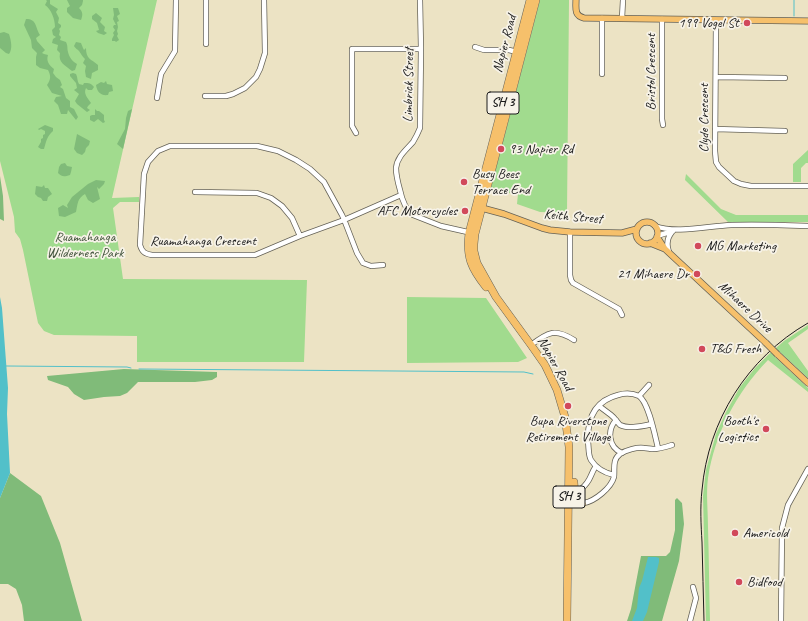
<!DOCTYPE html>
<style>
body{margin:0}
canvas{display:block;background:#ece3c4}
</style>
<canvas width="808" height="621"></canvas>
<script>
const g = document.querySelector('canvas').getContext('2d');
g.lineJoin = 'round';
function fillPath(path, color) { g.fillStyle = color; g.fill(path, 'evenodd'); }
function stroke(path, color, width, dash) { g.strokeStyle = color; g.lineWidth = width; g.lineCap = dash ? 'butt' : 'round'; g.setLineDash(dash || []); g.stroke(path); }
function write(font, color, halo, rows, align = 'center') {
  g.font = font + ' Caveat,sans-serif'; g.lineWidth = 3.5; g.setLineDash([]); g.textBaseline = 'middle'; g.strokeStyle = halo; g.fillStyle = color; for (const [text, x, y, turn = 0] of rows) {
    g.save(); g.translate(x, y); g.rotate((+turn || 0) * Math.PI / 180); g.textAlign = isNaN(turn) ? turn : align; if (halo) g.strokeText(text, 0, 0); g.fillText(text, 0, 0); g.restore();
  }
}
fillPath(new Path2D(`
 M0,0H157L112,198L139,197V202H120L113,208L123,279L307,280L304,362H137V336L54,335L44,331L38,323L23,250L20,239L15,232L14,217L0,161Z
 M540,0H569L567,213L540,212L517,204L518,194L490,191Z
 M808,150V163H806L801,168V182H793V164Z
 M686,174L721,209L736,215H808V222H728L685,180Z
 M407,297L486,298L527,358L518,362L407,363Z
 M808,325V329L788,343L808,371V378L780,352L775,357L808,388V392L768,360C736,393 715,433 708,478C706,493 708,511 708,527C709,558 709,590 710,621H706L703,496L706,470L716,434L726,412L740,387L755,368L768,355L784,341Z`), '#a1db8e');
fillPath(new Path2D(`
 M46,0H50V4L58,9L56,12L59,18L58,23L61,25V27L59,29L60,31L59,35L61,37L60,40L66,42C68,46 67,48 68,52C69,57 73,62 77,64L75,70L72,71C65,65 58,63 60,53L57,50L58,45L52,43L53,39L56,37L53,35L52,30L55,27C55,19 51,9 45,5L47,1Z
 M67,0H83V1L82,5L79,8C83,12 83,15 81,20L73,18L67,12V8L70,6Z
 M113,8H118L120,14L117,16L119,21L117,22L118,27L117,31L118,34L117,36L119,40L116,42L115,41H112V39L114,35L113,33L115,30L113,27L114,25H116L113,19L114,15Z
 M96,13L102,18L100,22L105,27L104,31L107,33L104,35L98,33L96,31L99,30L97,23L92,19V16Z
 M26,19C37,19 35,27 40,35L36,38L37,41L45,50L42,53L44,54L48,55C46,61 49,65 54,69L53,73L56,77L60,80L62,85L60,87L63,89L66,98L70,101V107L74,109L78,117L76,120L68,110L67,114H61L58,105L54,101L56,97L62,96L52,93L47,85C51,79 51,76 48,70L40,68L36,65V57L37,53L32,48L31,40L24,25Z
 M4,32L9,34C11,40 13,49 9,54L6,53L0,48V33Z
 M76,42L81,43L83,48L84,50L86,48C86,59 91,59 98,65V70L92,73L91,79L86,77L85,71L86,66L83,63L85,59C82,56 81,54 79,51C77,49 76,49 74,46Z
 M73,73L76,74C78,78 77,81 79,84L83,85L84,83C89,83 91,83 94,87L92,90H88L86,88C83,94 88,98 91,103L88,106L87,108L90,110L87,112L77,104L75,101L79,94L74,90L77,88L76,83L70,76V74Z
 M106,81L107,84L112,85L113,91L109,92L108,95C101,96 97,92 96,85L101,82L104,83Z
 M95,109L97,111H99L104,115V120L105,122L103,123L98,119L94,122L90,120V116L92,115H95Z
 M132,109L123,149L117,144L125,129L126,118L128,111Z
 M45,125L53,128V131C47,136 46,142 44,149H41L38,147L41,142V139L43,138V135L45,134V131L41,129L39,130L38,129Z
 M77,134L90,141L89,145L86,148L85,152L82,155L77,153L74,149Z
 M65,163L67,166L72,167L71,172L70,175C64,177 62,177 58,173L59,167L61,164Z
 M0,176L3,196L4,221L0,219Z
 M96,180L105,181L104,184L99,189L97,187L100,199L93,203L88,200L85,194C77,199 78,203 76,212L65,217L59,216L58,208L63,205L68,208L67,205L72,197L88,184Z
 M44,185L45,188H48L52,194L48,197L47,201H43L41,198L38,197L35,194L36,186L42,187Z
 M124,369L217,372V377L212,380L195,382H138L127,393L120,396L104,397L84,400L74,394L68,387L48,380L47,376Z
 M10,473L41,496L60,543L82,621H24L22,605L16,589L8,584H0V498Z
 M677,498L682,503L684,524L679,561L662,621H627L631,609L641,556H666L670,552L675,530V500Z`), '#80bb79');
fillPath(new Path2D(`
 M0,297L2,308L8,388L7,414L10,473L0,498Z
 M648,557H656L659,558V562L647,612L643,621H632L637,608L639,588L642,581Z`), '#52c0c9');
stroke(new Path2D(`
 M794,16V0
 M6,366L127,367L131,368
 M139,369L524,372L533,374`), '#52c0c9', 1);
const minor = new Path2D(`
 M206,0V44
 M420,0L421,49L420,128C418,133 416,137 413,142C406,150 397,157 396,168C396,176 398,183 400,190C402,200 405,209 413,215L441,226L472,233
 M622,18L623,0
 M662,19V119L663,125
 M716,20L715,151L716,162L719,167L734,181L741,184L751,186H808
 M475,47L484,50H509L517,52
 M602,74V18
 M716,77L785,78
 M205,96H226L233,94L245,88L256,77L260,69L265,53L264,0
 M157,98L161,74L175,51L176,0
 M715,129L785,131
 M356,133L352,126V49H421
 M195,192L257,193L271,198L282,206L292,218L300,236
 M655,226C676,234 708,226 731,225C757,224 783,225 808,226
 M570,232V275L571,280L573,283L619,309L622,315
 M657,236L673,231
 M669,252C666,244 667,238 672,232
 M383,265L371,266L363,263L357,253L345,222C344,219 343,217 342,215L324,182L310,169L296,160L278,151L257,146H170L158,151L148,162L144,174L140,245C142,252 145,254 152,255H255L300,236L344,220L401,195
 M531,345C548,332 555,328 574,340
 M649,385L639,396C649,403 655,436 658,448
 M599,406C603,409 607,412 611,415C615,418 617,422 620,425C628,429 644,426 652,424
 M616,420C607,430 608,447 622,453
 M614,475C605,473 596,468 591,460C588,455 589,448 588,442C587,419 594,401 618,395C625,393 632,393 639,396
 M581,489C592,480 589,476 596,466
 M569,503C574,503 579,504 584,503C595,501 611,488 614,477C615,469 612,460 620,454C626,450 637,447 644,448C647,448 650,449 653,449C659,449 666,447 672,445
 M690,621L696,598L693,587
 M781,621L782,528L788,505L808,469`);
const major = new Path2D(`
 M576,0C576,8 574,16 584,18L808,21
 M478,207L504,214L542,228L550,230L570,232L622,233L637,229
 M636 233a11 11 0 1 1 22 0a11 11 0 1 1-22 0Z
 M657,237L665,249L766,343
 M650,243L665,249
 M777,354L808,383`);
const highway = new Path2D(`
 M536,0L475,234L474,244V251L477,263L496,297L531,345L545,365L557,390L565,417L569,447L567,621
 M486,287C471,268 466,257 469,233L530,0
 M574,482L575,496L582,504`);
stroke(minor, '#656257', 6);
stroke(major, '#656257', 7);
stroke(highway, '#656257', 8);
stroke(minor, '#fff', 4.5);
stroke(major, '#f6c06b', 5.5);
stroke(highway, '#f6c06b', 7);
stroke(new Path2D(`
 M704,621C703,595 703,568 702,542C701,525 700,508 702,490C708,421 747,358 808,323`), '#1c1c1c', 1);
const majorBridge = new Path2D(`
 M766,343L777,354`);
stroke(majorBridge, '#656257', 7, []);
stroke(majorBridge, '#f6c06b', 5.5);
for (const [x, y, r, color] of [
 [747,23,4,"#d1495b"],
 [501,149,4,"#d1495b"],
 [464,182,4,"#d1495b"],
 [465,211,4,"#d1495b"],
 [698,246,4,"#d1495b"],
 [697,274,4,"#d1495b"],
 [702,349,4,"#d1495b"],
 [568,406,4,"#d1495b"],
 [766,429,4,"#d1495b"],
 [735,533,4,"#d1495b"],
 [739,582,4,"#d1495b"]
]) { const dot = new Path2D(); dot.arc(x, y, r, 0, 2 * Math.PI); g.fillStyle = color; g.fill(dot); stroke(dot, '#f7f3e8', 1.5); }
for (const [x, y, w] of [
 [503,103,32],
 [569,497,32]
]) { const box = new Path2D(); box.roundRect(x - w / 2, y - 11, w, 22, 3); g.fillStyle = '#f7f3e8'; g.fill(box); stroke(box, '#1c1c1c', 1); }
write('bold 13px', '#1c1c1c', null, [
 ["SH 3",503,103],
 ["SH 3",569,497]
]);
write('14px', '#1c1c1c', '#f7f3e8', [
 ["199 Vogel St",739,23,"right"],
 ["93 Napier Rd",509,149],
 ["Busy Bees",472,174],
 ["Terrace End",472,190],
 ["AFC Motorcycles",457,211,"right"],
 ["MG Marketing",706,246],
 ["21 Mihaere Dr",689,274,"right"],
 ["T&G Fresh",710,349],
 ["Bupa Riverstone",568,421,"center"],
 ["Retirement Village",568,437,"center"],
 ["Booth's",758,421,"right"],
 ["Logistics",758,437,"right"],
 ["Americold",743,533],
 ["Bidfood",747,582]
], 'left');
write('14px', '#1c1c1c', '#f7f3e8', [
 ["Napier Road",505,44,-75],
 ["Bristol Crescent",651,72,-90],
 ["Limbrick Street",409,85,-89],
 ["Clyde Crescent",704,118,-90],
 ["Keith Street",573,217,5],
 ["Ruamahanga Crescent",203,241],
 ["Mihaere Drive",745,307,43],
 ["Napier Road",555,364,61]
]);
write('14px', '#44553e', '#f7f3e8', [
 ["Ruamahanga",85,237],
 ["Wilderness Park",85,253]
]);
</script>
